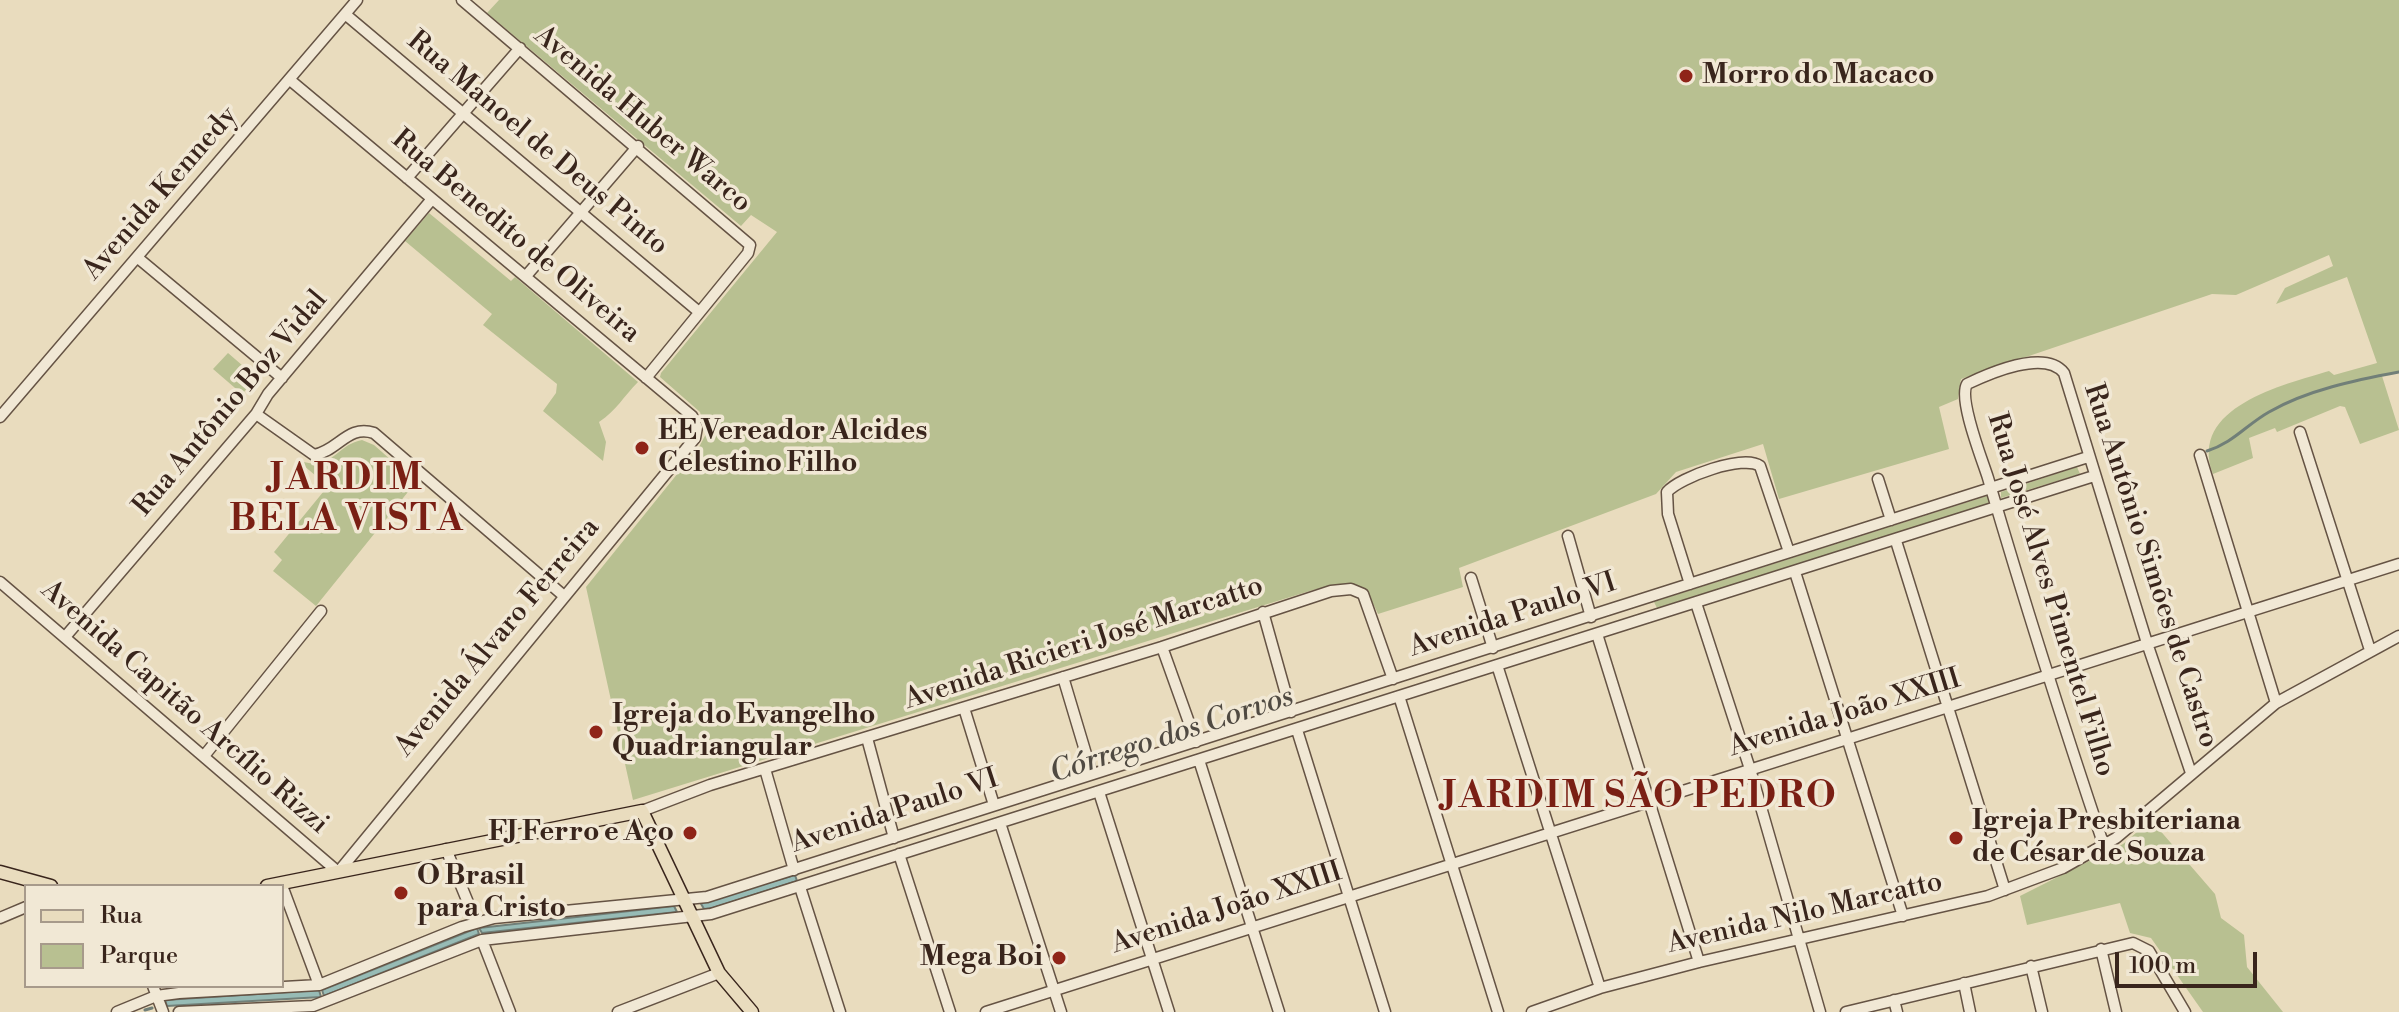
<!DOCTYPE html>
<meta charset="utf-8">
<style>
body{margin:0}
#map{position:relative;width:2399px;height:1012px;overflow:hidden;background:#e9dcbe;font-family:"Libre Bodoni",serif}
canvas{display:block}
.legend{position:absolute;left:24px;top:884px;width:260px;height:104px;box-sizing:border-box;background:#f1e8d5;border:2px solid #a79a8b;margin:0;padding:10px 14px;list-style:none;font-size:24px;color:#39251c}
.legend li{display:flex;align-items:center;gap:16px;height:40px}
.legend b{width:40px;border:2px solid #a79a8b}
.scale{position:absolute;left:2115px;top:952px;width:142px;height:36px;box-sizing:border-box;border:4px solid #39251c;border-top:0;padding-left:10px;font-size:24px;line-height:28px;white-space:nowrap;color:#39251c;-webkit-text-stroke:6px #f1e8d5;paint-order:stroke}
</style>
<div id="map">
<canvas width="2399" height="1012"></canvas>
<ul class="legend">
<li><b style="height:10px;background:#e9dcbe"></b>Rua</li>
<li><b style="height:22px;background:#b8c091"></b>Parque</li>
</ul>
<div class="scale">100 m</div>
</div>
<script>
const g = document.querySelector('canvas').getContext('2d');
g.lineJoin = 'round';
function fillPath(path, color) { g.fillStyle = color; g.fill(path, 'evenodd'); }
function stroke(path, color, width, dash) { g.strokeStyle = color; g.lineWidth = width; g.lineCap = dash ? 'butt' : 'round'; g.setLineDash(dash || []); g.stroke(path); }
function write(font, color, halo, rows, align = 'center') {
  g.font = font + ' "Libre Bodoni",serif'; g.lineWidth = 7; g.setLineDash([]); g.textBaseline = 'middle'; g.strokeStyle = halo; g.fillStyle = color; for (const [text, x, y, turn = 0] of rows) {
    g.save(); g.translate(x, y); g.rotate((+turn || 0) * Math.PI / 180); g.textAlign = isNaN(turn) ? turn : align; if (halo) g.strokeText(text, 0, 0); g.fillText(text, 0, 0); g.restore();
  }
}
fillPath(new Path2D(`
 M499,0H2399V372L2382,376L2399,430L2360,444L2345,407L2340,406L2277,432L2275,428L2249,438L2253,458L2213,474C2188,407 2283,385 2329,371L2334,375L2377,363L2347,277L2276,304L2285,288L2333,266L2329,255L2236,295L2212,294L1961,379L1958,399L1939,407L1949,449L1779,499L1763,444L1676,472L1656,494L1459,568L1463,587L1378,614C1364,580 1346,582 1313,590L633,800L586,587L699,447L706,434L700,412L660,377L661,373L777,232L751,215L741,226L487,13Z
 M429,213L511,281L515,277L638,382C623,397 617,410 599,422L606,442L603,461L543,411L556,393L557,384L483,325L492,314L405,241Z
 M228,353L257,378L242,394L213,369Z
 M362,440L374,445L416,482L316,606L273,571L282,560L274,552L328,486L297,460C333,473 335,445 362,440Z
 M2077,467L2080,474L2001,498V492Z
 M1987,496L1990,504L1657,608L1654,602Z
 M2151,820L2215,894L2221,918L2244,935L2247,967L2283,1012H2203L2151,938L2130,933L2120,903L2027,925L2020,896L2123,844Z`), '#b8c091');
const water = new Path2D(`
 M795,875L797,881L713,908L704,909L700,902Z
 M674,906L677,912L482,933L479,928Z
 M477,928L479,934L324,996L322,990Z
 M319,990L321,997L167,1006L165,1000Z`);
fillPath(water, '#97bbb5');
stroke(water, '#717f78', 2);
stroke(new Path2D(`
 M2207,451C2233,443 2246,425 2269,412C2307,390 2356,380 2399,372
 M145,1010L152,1008`), '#717f78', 3);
const minor = new Path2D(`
 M462,0L750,245L748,253L646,378
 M345,14L699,312
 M290,80L692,416L697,427L695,438L340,870
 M407,178L520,48
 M138,258L282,378
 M526,276L638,146
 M256,414L314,455C338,451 348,424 374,433L564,596
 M0,417L357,0
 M2300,432L2370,650
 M2200,455L2276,703
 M1878,479L1891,520
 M1568,536L1591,617
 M1896,541L2005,890
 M1795,572L1903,916
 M1471,578L1493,648
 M0,582L337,871
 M1690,584L1668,514L1667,492C1680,477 1744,454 1760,466L1789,552
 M1696,603L1750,769L1820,1012
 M1263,612L1291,712
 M1597,634L1699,962
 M65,637L256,414L268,394L432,199
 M1162,647L1196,742
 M1497,665L1600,988
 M1063,677L1092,774
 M1399,696L1498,1012
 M964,708L994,805
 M1297,730L1385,1012
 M867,738L894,838
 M204,756L321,611
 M1199,760L1279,1012
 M765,769L794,870
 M1099,792L1169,1012
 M642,811L710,785L1162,647L1331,591L1351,589L1363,594L1393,679
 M1000,823L1061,1012
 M2104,846C2063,724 2024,601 1988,478C1982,459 1958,399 1967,384C1990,373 2045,349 2064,373L2147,643L2191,773
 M446,849L476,922
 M899,854L950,1012
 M281,883L319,985
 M800,887L840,1012
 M0,918L26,907
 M482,940L510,1012
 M2101,949L2116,1012
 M2031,966L2042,1012
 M1964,983L1970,1012
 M153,986L163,1012
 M1894,1000L1897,1012
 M117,1012L156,996L179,993L319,985L462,927L494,918L707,897L2088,457
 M179,1012L313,1006L482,940L711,914L2094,476
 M618,1012L719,973
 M986,1012L2399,564
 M1532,1012L1600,988L1699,962L1988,896L2063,868L2116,838L2276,703L2399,636
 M1846,1012L2133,943L2149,951L2185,1012`);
const major = new Path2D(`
 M0,872L51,886
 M267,886L642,811L719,973L752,1012`);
stroke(minor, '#655344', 13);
stroke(major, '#39251c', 15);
stroke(minor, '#f1e8d5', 10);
stroke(major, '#e9dcbe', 12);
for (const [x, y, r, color] of [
 [1686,76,8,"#8f2418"],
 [642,448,8,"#8f2418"],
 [596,732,8,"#8f2418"],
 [690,833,8,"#8f2418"],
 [1956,838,8,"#8f2418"],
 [401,893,8,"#8f2418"],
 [1059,958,8,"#8f2418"]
]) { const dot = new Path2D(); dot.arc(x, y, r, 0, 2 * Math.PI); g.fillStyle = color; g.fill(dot); stroke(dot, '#f1e8d5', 3); }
write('bold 28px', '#39251c', '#f1e8d5', [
 ["Morro do Macaco",1702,76],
 ["EE Vereador Alcides",658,432],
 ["Celestino Filho",658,464],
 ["Igreja do Evangelho",612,716],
 ["Quadriangular",612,748],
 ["Igreja Presbiteriana",1972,822],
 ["de César de Souza",1972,854],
 ["FJ Ferro e Aço",674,833,"right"],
 ["O Brasil",417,877],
 ["para Cristo",417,909],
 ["Mega Boi",1043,958,"right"]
], 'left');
write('28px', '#39251c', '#f1e8d5', [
 ["Avenida Huber Warco",642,120,40],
 ["Rua Manoel de Deus Pinto",537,144,40],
 ["Avenida Kennedy",161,194,-49],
 ["Rua Benedito de Oliveira",515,237,40],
 ["Rua Antônio Boz Vidal",231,404,-50],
 ["Rua Antônio Simões de Castro",2150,566,72],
 ["Rua José Alves Pimentel Filho",2050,595,73],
 ["Avenida Paulo VI",1513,616,-18],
 ["Avenida Álvaro Ferreira",498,638,-50],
 ["Avenida Ricieri José Marcatto",1084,644,-18],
 ["Avenida Capitão Arcílio Rizzi",184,708,41],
 ["Avenida João XXIII",1845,714,-17],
 ["Avenida Paulo VI",895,812,-18],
 ["Avenida João XXIII",1227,909,-18],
 ["Avenida Nilo Marcatto",1805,914,-13]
]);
write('italic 30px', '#504a42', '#f1e8d5', [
 ["Córrego dos Corvos",1172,736,-18]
]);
g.letterSpacing = '2px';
write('bold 36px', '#7a1f14', '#f1e8d5', [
 ["JARDIM",347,480],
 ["BELA VISTA",347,521],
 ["JARDIM SÃO PEDRO",1640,798]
]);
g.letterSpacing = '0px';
</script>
